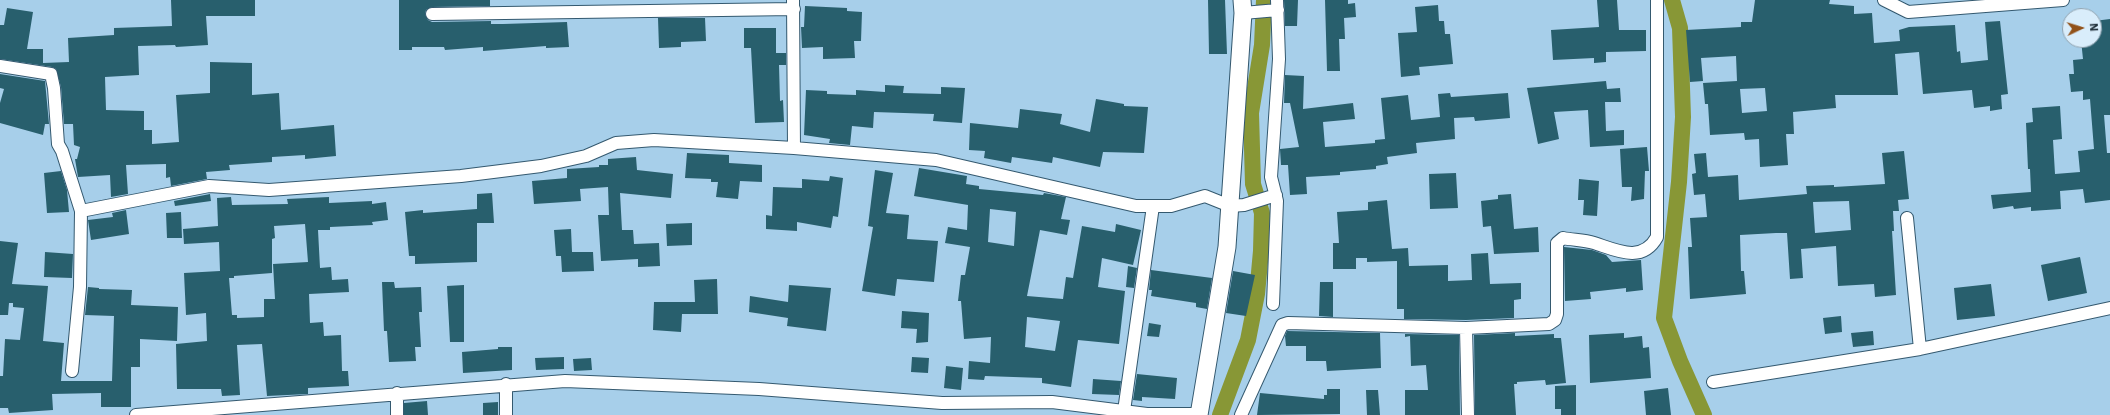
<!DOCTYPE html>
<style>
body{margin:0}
#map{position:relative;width:2110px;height:415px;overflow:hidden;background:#a7cfea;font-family:"Work Sans",sans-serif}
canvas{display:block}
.north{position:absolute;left:2062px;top:8px;width:40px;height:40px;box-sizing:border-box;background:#d9edfb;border:1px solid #90a2af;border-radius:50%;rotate:86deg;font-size:11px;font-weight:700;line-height:16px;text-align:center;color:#22323c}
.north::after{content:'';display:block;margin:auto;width:14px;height:18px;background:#915119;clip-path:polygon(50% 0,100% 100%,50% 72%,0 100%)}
</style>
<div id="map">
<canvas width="2110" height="415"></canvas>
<div class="north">N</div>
</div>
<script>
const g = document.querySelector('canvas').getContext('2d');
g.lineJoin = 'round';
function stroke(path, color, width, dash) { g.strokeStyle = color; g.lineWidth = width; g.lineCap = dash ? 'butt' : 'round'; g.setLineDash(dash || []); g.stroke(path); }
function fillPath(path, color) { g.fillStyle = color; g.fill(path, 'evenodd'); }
stroke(new Path2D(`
 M1672,0L1680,28L1683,117L1679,182L1664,318L1680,361L1704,415
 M1220,415L1248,340L1257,294L1261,251L1262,213L1253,184L1251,113L1262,45L1264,0`), '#889736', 16);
fillPath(new Path2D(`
 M171,0H255V16H206L208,45L176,47L175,45L138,46L139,75L105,77L106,110L144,111V130H152V144L179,142L176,95L210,93V62L252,63V95L279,93L281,130L334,125L336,156L305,159V155L272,157V162L229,165L230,170L206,172L207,179L171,186L170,177L166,178V164L126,165L128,194L111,197L110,175L78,177L75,159H77L80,147L74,145L73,124H64L61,87L56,69L52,67L0,59V25H4L7,8L33,12L27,49H43V63L69,62L68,38L114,35V28L172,26Z
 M399,0H490V6L432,7L426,10L425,14L428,20L432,22L491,21V24H503L567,22L569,47L546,48V46L483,51V47L445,50L444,47H412V50H399Z
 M1208,0H1225L1227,54H1209Z
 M1284,0H1298L1297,26H1285Z
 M1325,0H1348V4L1355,3L1356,17L1344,18L1345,39H1339L1340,71H1327Z
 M1597,0H1617L1619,30H1646V51L1606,52V62L1594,63V58L1553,60L1551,30L1599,27Z
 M1755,0H1830L1829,4L1854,6V14L1872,13L1874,43L1900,41L1899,30L1909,27L1955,25L1957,52L1960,51L1961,63L1988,60L1985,22L2000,21L2008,94L2001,95L2002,109L1990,111V106L1974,108L1972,90L1923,94L1919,52L1895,54L1898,95H1835L1836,108L1793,112L1794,134H1786L1788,165L1760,167L1759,139L1745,140L1744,133L1710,135L1708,104H1705L1703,83L1737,81L1736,56L1701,58L1703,81L1690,82L1686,30L1741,27V22H1752ZM1765,88L1767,111L1742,113L1740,89Z
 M1438,5L1439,21H1444L1445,34H1450L1453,64L1419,67L1420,75L1401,77L1398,33L1417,32L1415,7Z
 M805,6L847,8V11L862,12L861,41H854L855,58L823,59V47L802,48L801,27H804Z
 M658,18H705L706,41L681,42V47L659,48Z
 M2110,19V115H2104L2107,153H2110V200L2085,203L2083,189L2060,191L2061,209L2031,211V207L2014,209L2013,206L1993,209L1991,195L2031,192L2030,169H2028L2026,123L2033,122L2032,108L2060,106L2062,139L2053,140L2055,174L2080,172L2078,151L2094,149L2090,99L2083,100V91L2071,92L2069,74H2074L2073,60L2083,59L2081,40H2094V21Z
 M744,28H776V53H786V65H779L780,101L783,100L784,122L755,123L751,48H744Z
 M0,74L45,81L49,124H45L43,135L0,123V103L4,89L0,88Z
 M1285,75L1304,76L1303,109L1353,103L1355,119L1323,122L1325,147L1375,143V140L1385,139L1381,98L1408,95L1411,120L1440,117L1438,94L1450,93L1451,97L1508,93L1510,118L1475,121L1474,117L1454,118L1455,139L1416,143L1417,153L1387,157L1388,164L1376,166V169L1340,172V175L1306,177L1307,194L1290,195L1288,165H1281L1280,149L1299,147L1290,103H1284Z
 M1606,81L1607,89L1620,88L1621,102H1605L1606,131L1624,130V145L1590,147L1588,110L1554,112L1559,139L1538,144L1527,88Z
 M885,85L904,86L903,93L941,94V87L965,88L962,123L933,121L934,114L874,112L873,128L852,126L850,145L829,143L830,139L804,135L806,90L827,91V94L856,95V90L885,92Z
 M1096,99L1124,104V106L1148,107L1144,153L1103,152L1100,167L1053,157L1052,163L1012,157L1011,163L984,158L985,151L969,150L970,123L1018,128L1020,109L1062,114L1060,124L1090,132Z
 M1647,147L1649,171H1645L1644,199L1631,201L1632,187H1622L1620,149Z
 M1904,151L1909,199L1898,200L1899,211H1893L1894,231H1892L1896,295L1875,297L1874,284L1838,286L1836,246L1801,249L1803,278L1790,279L1787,233H1776L1740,235L1741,271H1744L1746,294L1690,299L1688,247H1692L1690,218L1707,217L1705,194L1694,195L1692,174L1696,173L1694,154L1706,153L1708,177L1738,175L1739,200L1807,194L1806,186L1834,185V187L1885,184L1882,153ZM1849,201L1851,230L1815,233L1813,202Z
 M687,153L729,155V163L762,165V182L740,181L738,199L716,197L718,182H711V179L685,178Z
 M636,157L637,170L673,174L671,198L620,193L622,230H633L634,244L659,243L660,266L638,267V259L601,261L598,215H609L608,187L580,189L581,201L534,204L532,181L567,178V169L599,167V165H608V159Z
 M919,168L967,176L966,184L979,186V189L1043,195L1044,193L1066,197L1061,219L1070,220L1067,235L1040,230L1027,296L1063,299L1066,277L1073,278L1082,226L1115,232L1116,224L1141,230L1133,265L1102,258L1098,287L1125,291L1119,344L1078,340L1071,387L1042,383V378L985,376L984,380L968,379L969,361L990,363L991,337L964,339L961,301H958L961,275H965L970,247L945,243L948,227L967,230L968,205L914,196ZM990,209L1016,212L1014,246L988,242ZM1027,317L1060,321L1055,351L1025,347Z
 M875,170L893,173L886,213L909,215L907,239L938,241L934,282L897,279L895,296L862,291L873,227L868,226Z
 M61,171L67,190L69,212L47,213L44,173Z
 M1456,173L1458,208L1430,209L1429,174Z
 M830,176L843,178L838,217L833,216L831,228L797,222V231L766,229V215L772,216L773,187L802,188V179L829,181Z
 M1579,179L1599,181L1597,216L1583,215L1584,200H1578Z
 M492,193L494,223H477V262L415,264V256H409L405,212L423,210V213L477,209V194Z
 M210,194L211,201L175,206L174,201Z
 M1511,194L1514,229L1538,227L1539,252L1494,254L1491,226L1483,227L1481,201L1498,199V195Z
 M231,197L232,205L288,204L287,199L329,197V203L372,201V204L386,202L388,220L372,222L373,225L330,227V230H318L320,268L331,267L332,280L348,279L349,292L309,294L310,323L323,322L324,336L341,335L342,371H348L349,386L308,388V394L267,396L262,344L237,345L240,395L222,396L221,389H177L176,344L207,341L206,313L186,315L184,273L220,271L219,242L184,244L183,229L218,226L217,198ZM305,224L308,262L273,264L275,299H264V317L237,318V315H232L229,278H234V276L272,273V239L275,238L274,226Z
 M1387,200L1392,249L1408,248L1409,266L1448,265V281L1472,280L1471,254L1488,253L1490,284L1521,283V299L1514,300V318L1466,320L1404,319V309H1397V261L1367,262V258H1356V269H1333V243H1339L1337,212L1368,210V202Z
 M126,210L129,234L91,240L88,220L113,217L112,213Z
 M181,212L182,238H167L166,213Z
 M692,223V245L667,246L666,224Z
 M571,229L572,252H593L594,271L562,272L561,256H556L554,230Z
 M0,241L18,243L12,284L48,286L43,341L64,343L61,381H112L114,316L85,315L88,287L99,288V289L132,290L131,305L178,307L177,341L140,339V367H131V407H101V393L52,394L53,410L9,413L8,408H0V376H3L5,339L20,340L24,308L13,307V303H9L8,315H0Z
 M1564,247L1592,250L1606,255L1612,262L1641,260L1643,290L1626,292V288L1590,292L1591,299L1565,301Z
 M45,252L73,254L72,278L44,277Z
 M2080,257L2087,293L2048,301L2041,265Z
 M1128,266L1137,268L1134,288L1126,287Z
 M1151,270L1212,278L1207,309L1196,307V303L1151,296L1152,290H1149Z
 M1233,271L1255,275L1246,316L1226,313Z
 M717,279L718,314H682L681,332L653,330L654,302H695L694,280Z
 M382,282H394L395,288L421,287L422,312H419L421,347H415L416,361L389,362L387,331H384Z
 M1320,282H1333V317L1319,316Z
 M1991,284L1995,316L1957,320L1954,288Z
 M464,285V342H450L447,286Z
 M789,285L831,288L826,331L787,326L788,318L749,312L750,296L788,302Z
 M902,311L929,313L928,342L916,343L917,329L901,328Z
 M1841,316L1842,332L1825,334L1823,318Z
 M1149,323L1161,325L1159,337L1147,336Z
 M1287,331L1380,333L1381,368L1327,371L1326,361H1306V346H1286L1285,336Z
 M1873,331L1874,345L1853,347L1851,333Z
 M1515,333V336L1554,334V338H1561L1566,383L1546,385L1545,380L1517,382V384H1514L1516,415H1475L1474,335Z
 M1624,333V338L1642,336L1643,348L1649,347L1651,378L1590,383L1589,335Z
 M1405,334L1459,335L1460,415H1405V390H1428L1426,365L1411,366L1410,336L1405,337Z
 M498,347H512V370L463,373L462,352L498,349Z
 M564,357V369L536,370L535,358Z
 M912,357L929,358L928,373L911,372Z
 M591,358L592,370L574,371L573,359Z
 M946,366L963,368L961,390L944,388Z
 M1137,374L1177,378L1175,399L1142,397V401L1133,400Z
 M1093,379L1121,381L1119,395L1092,394Z
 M1576,385V415H1561V409H1555V386Z
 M1668,388L1671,415H1646L1644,391Z
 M1327,389H1340V414L1257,415L1260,393L1324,399V395H1327Z
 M1366,390H1378L1380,415H1367Z
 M427,401L428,415H404V403Z
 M498,402V415H483V403Z`), '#285f6d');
const minor = new Path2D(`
 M793,0L794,148
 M1884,0L1908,12L2063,0
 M1243,13L1278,10
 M432,14L794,9
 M0,66L51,74L54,88L58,144L62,151L81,211L80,287L72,371
 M81,211L209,186L269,190L461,176L541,166L586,156L616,143L654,140L794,148L936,160L1136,206H1171L1205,196L1230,206L1244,205L1276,195
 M1907,218L1920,349
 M1273,304L1277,201L1271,177L1279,59L1277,0
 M1466,328L1468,415
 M1713,382L1920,349L2110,308
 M506,384V415
 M1124,411L1153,206
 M136,415L565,381L759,389L942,403L1052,402L1147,414H1198
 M397,415V393
 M1241,415L1282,325L1288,323L1466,328L1549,324L1555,320L1557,314V243L1563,238C1573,240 1584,240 1594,243C1616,250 1642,264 1657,237V0`);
const secondary = new Path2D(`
 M1199,415L1227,247L1243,13L1242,0`);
stroke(minor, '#34596f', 14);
stroke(secondary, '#34596f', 19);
stroke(minor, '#fff', 12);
stroke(secondary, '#fff', 17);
</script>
